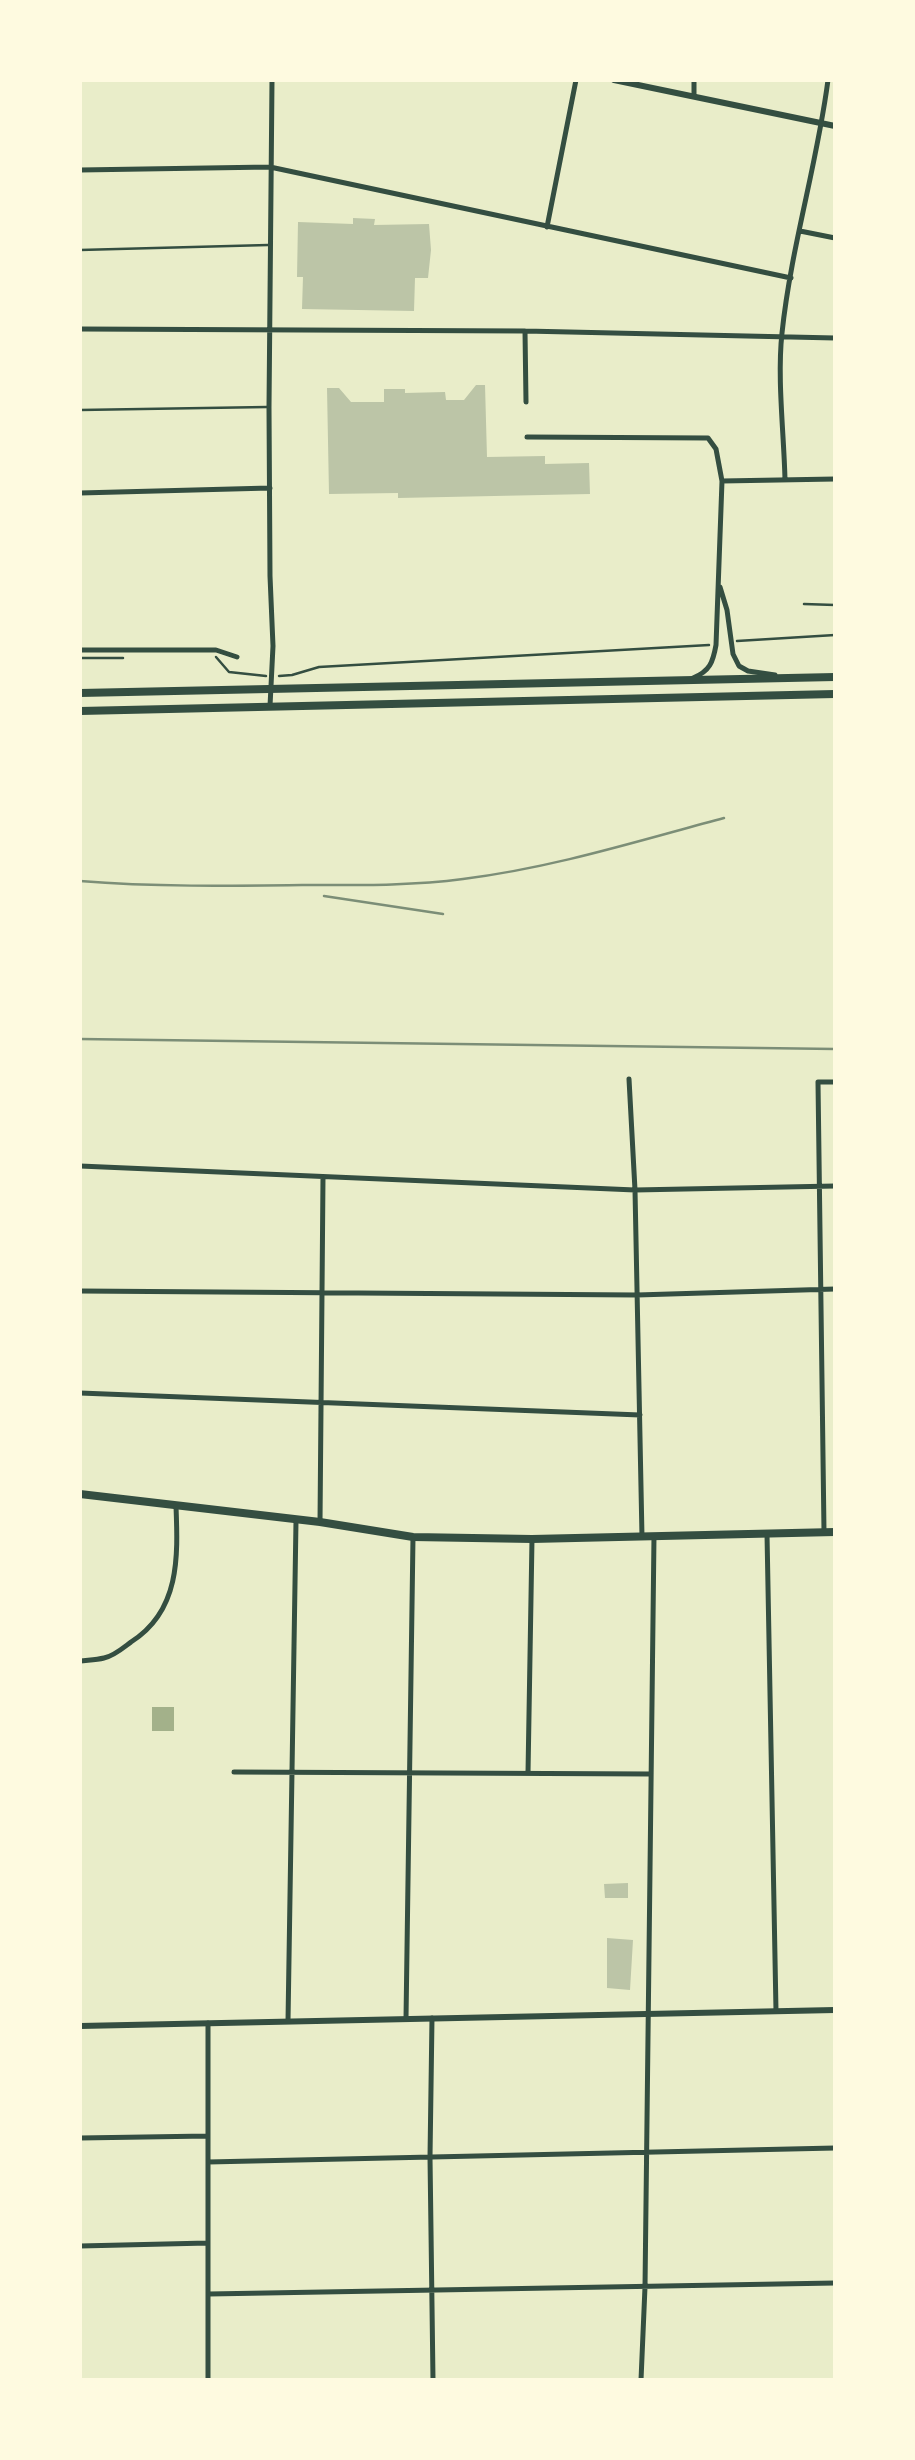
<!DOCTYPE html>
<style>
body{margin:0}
#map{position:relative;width:915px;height:2460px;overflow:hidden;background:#e9edc9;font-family:Ubuntu,sans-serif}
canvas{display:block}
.frame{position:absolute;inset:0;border:82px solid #fefae0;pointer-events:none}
</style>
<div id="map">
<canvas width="915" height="2460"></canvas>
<div class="frame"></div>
</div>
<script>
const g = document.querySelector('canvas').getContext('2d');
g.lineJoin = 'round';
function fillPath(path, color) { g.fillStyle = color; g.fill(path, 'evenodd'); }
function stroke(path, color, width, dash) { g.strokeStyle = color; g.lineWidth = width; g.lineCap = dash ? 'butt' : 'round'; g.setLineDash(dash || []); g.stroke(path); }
fillPath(new Path2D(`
 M152,1707H174V1731H152Z`), '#a3b18a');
fillPath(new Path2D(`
 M353,218L375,219L374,225L429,224L431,250L428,278H415L414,311L302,309L303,277H297L298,222L353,224Z
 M476,385H485L487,457L545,456V464L589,463L590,494L398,498V493L329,494L327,388H339L351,402H384V389H405V393L445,392L446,400H464Z
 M628,1883V1898H605L604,1884Z
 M607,1938L633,1940L630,1990L607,1988Z`), '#bcc5a7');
stroke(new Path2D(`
 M804,604L835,605
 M737,641L835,635
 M216,657L229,672L266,676
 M80,658H123
 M279,676L292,675L319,667L709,645`), '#344e41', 2.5);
stroke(new Path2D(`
 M80,250L268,245
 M80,410L267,407`), '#344e41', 2.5);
stroke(new Path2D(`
 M694,95V80
 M80,170L270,167L791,278
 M547,227L576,80
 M800,231L835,238
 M80,329L525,331L835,338
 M525,331L526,402
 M527,437L708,438L716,449L722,481L835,479
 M785,480C784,434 777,378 782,333C791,247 817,165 828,80
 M80,493L270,488
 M720,587L727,610L733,654L739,666L748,671L775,675
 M80,650H216L237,657
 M693,678C710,671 713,662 716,645L722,481
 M270,706L273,646L270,576L269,407L272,80
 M629,1079L635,1190L642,1537
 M80,1166L635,1190L835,1186
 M80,1291L637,1295L835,1289
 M80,1393L640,1415
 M320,1522L323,1177
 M824,1531L818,1082H835
 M767,1534L776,2011
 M80,1661C88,1660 96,1660 104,1658C114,1656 123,1648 131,1642C180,1611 178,1557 176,1506
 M234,1772L651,1774
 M528,1773L532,1539
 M406,2018L413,1537
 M432,2018L430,2157L433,2380
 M288,2021L296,1521
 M208,2023V2380
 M80,2138L208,2136
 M208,2162L835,2148
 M80,2246L208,2243
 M209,2294L835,2283
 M641,2380L645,2287L654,1536`), '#344e41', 5);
stroke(new Path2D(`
 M80,2026L835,2010`), '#344e41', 6);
stroke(new Path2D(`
 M614,80L835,126`), '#344e41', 6);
stroke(new Path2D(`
 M80,693L835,677
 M80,711L835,694
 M80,1494L320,1522L413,1537L532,1539L835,1532`), '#344e41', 8);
stroke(new Path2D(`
 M80,881C154,887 228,886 302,885C356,885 410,886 463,879C552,868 638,841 724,818
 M324,896L443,914
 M80,1039L835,1049`), '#7c8e77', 2.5);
</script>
